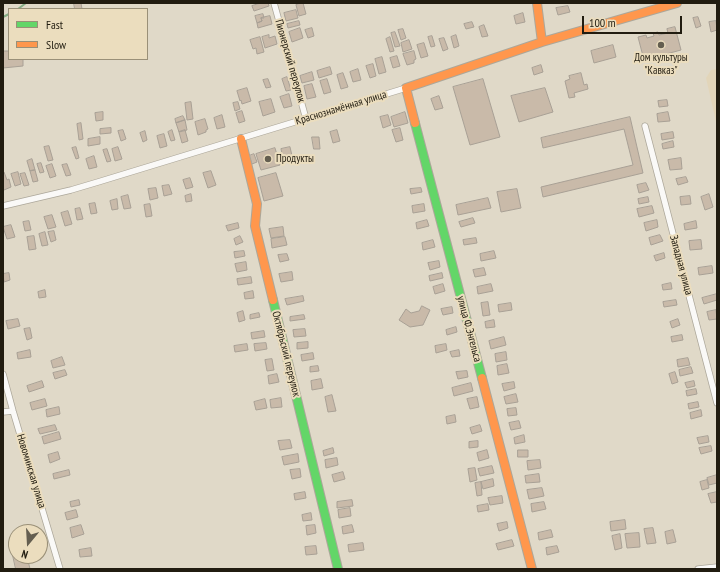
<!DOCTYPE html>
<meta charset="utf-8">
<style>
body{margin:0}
#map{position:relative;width:720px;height:572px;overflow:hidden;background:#e0d9c8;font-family:"PT Sans Narrow",sans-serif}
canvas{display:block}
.frame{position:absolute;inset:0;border:4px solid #211c10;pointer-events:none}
.legend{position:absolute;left:8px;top:8px;width:140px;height:52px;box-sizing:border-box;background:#ebddbe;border:1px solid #9a9078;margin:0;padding:5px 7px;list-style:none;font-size:12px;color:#211c10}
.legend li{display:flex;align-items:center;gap:8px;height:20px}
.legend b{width:20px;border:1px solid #9a9078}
.north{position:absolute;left:8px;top:524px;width:40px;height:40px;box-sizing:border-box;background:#ebddbe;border:1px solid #9a9078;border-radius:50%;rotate:198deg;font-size:11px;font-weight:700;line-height:16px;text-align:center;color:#211c10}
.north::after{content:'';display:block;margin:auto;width:14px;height:18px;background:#645e50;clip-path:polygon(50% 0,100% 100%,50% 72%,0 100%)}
.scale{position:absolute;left:582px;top:16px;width:100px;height:18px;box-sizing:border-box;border:2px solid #211c10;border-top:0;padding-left:5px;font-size:12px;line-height:14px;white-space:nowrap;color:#211c10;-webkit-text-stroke:3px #ebddbe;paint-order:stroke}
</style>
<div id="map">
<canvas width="720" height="572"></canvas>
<div class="frame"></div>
<ul class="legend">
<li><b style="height:5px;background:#63d668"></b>Fast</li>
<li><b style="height:5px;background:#ff974d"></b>Slow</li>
</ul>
<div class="north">N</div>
<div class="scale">100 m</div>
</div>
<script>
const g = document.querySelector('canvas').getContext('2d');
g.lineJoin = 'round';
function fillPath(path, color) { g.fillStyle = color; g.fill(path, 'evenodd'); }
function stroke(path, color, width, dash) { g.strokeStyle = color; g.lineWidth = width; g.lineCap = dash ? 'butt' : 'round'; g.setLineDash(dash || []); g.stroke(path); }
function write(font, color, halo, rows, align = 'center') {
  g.font = font + ' "PT Sans Narrow",sans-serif'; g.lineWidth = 4; g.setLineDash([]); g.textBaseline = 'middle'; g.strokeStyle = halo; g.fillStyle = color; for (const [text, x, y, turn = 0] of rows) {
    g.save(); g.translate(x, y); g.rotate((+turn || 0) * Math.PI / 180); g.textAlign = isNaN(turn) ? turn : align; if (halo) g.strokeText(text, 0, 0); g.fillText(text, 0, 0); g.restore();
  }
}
fillPath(new Path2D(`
 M717,69V126L706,78L711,70Z`), '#e2d5b9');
stroke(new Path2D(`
 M18,9L26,3
 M3,17L9,14`), '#84ac84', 2);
const building = new Path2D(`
 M74,3H81L82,9H75Z
 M261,3H268L269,6L254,11L252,6Z
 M303,3L306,14L299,16L296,5Z
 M568,6L570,12L558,15L556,8Z
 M296,10L298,18L286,21L284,13Z
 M523,13L525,22L516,24L514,16Z
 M263,14L264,18H261L262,21L257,23L255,16Z
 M270,16L272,24L258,28L257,23L262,21L261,18Z
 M698,17L701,26L696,28L693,18Z
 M299,21L300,25L288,28L287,24Z
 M716,21L717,30L711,32L709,22Z
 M472,22L474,27L466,29L464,24Z
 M484,25L488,36L482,37L479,27Z
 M675,27L681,50L644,60L638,37L646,35L647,38L654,36L653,33L658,32L659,35L668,33L667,29Z
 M300,28L303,38L292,42L289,32Z
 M312,28L314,36L308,38L305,30Z
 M403,29L406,38L401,40L398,30Z
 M395,32L400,46L395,47L391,33Z
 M269,35V38L275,36L277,44L265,48L262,37Z
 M456,35L459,46L454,48L451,37Z
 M432,36L435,46L431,47L428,37Z
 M260,37L264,52L257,54L256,48L253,49L250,40Z
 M390,37L394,51L390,52L386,39Z
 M444,38L448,49L443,51L439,39Z
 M409,40L412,49L403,52L401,43Z
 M424,43L428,56L421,58L417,45Z
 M613,45L616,57L594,63L591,51Z
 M3,51H9V59H23V66L3,68Z
 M414,51L416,59L414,60V63L407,65L403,54Z
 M397,56L400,66L393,68L390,58Z
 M382,57L386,72L379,74L375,59Z
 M373,64L376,76L370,78L366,66Z
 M541,65L543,72L534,75L532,68Z
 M330,67L332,74L319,78L317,71Z
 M358,69L361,80L353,82L350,72Z
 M312,72L314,80L302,83L300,76Z
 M343,73L348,87L341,89L337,75Z
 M581,73L584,85L587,84L588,89L574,93L575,97L569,98L565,81L570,79L569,76Z
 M287,77L291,90L286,91L282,79Z
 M268,79L271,87L266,88L263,80Z
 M327,79L331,92L324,94L320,81Z
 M483,79L500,137L470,145L453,87Z
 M312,84L316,97L307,99L304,86Z
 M247,88L251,101L242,104L241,100L240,101L237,91Z
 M545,88L553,112L519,122L511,96Z
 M289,94L292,106L284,108L280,97Z
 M439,96L443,108L435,110L431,99Z
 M271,99L275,112L263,116L259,102Z
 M667,100L668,106L659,107L658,101Z
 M191,102L193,119L187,120L185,103Z
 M238,102L240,109L235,111L233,103Z
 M242,111L245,121L239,123L236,113Z
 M103,112V120L96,121L95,113Z
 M405,112L408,123L394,127L391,117Z
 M668,112L670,121L658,122L657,114Z
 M222,115L225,127L217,129L214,118Z
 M388,115L391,125L383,128L380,117Z
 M183,116L185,120L176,123L175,119Z
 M630,117L643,173L543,197L541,187L633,165L624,129L543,148L541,138Z
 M205,119L208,129L206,130V132L198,135L195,122Z
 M185,120L187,130L179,132L176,123Z
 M81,123L83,139L79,140L77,124Z
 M111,128V133L100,134V129Z
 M400,128L403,140L396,142L392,130Z
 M123,130L126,139L121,141L118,131Z
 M172,130L175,140L171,141L168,132Z
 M185,130L188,141L182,143L179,132Z
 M337,130L340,141L333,143L330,132Z
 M145,131L147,140L143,142L140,133Z
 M673,132L674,138L662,140L661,134Z
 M164,134L167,146L160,148L157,136Z
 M100,137V144L88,146V139Z
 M312,137H319L320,149H314Z
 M673,141L674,147L663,149L662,144Z
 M49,146L53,160L48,161L44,147Z
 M76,147L79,158L76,159L72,148Z
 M118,147L122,159L115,161L112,149Z
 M290,147L293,160L284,162L281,149Z
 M275,148L280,165L261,170L256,154Z
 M107,149L111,161L107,162L103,150Z
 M254,154L257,162L252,164L249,156Z
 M94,156L97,167L89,169L86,159Z
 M681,158L682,169L670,170L668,160Z
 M32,159L35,170L30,171L27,161Z
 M41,163L44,172L40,173L37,164Z
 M52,164L56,176L50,178L46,166Z
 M67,164L71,175L66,176L62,165Z
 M35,170L38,181L33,182L30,171Z
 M211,171L216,185L208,188L203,173Z
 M3,172H4L7,180L9,179L11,187L4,190L3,187Z
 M18,172L21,184L15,186L11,174Z
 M25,173L29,185L24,186L20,174Z
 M276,173L283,196L264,201L258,178Z
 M686,177L688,182L678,185L676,179Z
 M190,178L193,187L186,189L183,180Z
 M646,183L649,190L639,193L637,185Z
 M169,185L172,194L164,196L162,186Z
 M156,188L158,198L150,200L148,189Z
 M421,188L422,192L411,194L410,189Z
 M517,189L521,208L501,212L497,192Z
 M191,194L192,201L186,202L185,196Z
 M709,194L713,207L705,210L701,197Z
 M128,195L131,208L124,209L121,197Z
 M690,196L691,204L681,205L680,197Z
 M648,197L649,202L639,204L638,199Z
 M488,198L491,208L458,215L456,205Z
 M117,199L118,209L112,210L110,201Z
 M95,203L97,213L91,214L89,204Z
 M150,204L152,216L146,217L144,205Z
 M424,204L425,211L413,213L412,206Z
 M652,206L654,213L639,217L637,209Z
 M80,208L83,219L77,220L75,209Z
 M68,211L72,224L65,226L61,213Z
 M52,215L56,227L48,229L44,217Z
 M473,218L475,223L461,227L459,222Z
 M427,220L429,226L417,229L416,223Z
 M657,220L658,227L646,231L644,223Z
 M29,221L31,230L25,231L23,222Z
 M696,221L697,228L685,230L684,224Z
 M238,223L239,228L228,231L226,226Z
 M11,225L15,237L7,239L3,227Z
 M283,227L284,236L271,238L269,229Z
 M54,231L56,240L51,242L48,232Z
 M45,232L48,245L42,246L39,234Z
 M660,235L663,241L651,245L649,238Z
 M34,236L36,249L29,250L27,237Z
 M240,236L243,242L236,245L234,239Z
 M285,237L287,245L272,248L271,239Z
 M476,238L477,243L464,245L463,240Z
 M433,240L435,247L423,250L422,243Z
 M701,240L702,249L690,250L689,241Z
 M244,251L245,256L235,258L234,252Z
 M494,251L496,258L481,261L480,254Z
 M664,253L665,258L656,261L654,256Z
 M287,254L289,260L280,262L278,255Z
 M439,261L440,267L430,270L428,263Z
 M246,262L247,270L237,272L235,264Z
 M712,266L713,273L699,275L698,268Z
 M484,268L486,275L475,277L473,270Z
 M292,272L293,280L281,282L279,274Z
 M9,273L10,280L4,282L3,274Z
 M442,273L443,278L430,281L429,276Z
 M251,277L252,283L238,285L237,279Z
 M671,283L672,289L663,290L662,285Z
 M443,284L445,291L435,294L433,287Z
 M491,284L493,291L478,294L477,287Z
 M45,290L46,297L39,298L38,292Z
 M253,291L254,298L245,299L244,293Z
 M717,294V300L704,304L702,298Z
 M303,296L304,301L287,305L285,299Z
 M676,300L677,305L664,307L663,302Z
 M488,302L490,315L483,316L481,303Z
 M511,303L512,310L499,312L498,305Z
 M422,306L430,310L423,325L410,327L399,320L406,309L411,313L419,311Z
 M452,307L453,313L443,315L441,309Z
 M716,310L717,319L709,320L707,312Z
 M243,311L245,320L239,322L237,313Z
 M259,313L260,317L250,319V315Z
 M304,315L305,319L290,321V317Z
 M18,319L20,326L8,329L6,321Z
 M678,319L680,325L672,328L670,322Z
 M494,320L495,327L486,328L485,322Z
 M456,327L457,332L447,335L446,330Z
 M30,328L32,338L27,340L24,329Z
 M305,329L306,336L294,337L293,330Z
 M264,331L265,337L252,339L251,333Z
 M682,335L683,340L672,342L671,337Z
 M504,337L506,345L491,349L489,341Z
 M308,342V348L297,349V343Z
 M266,343L267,349L255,351L254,344Z
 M247,344L248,350L235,352L234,346Z
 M446,344L447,350L436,353L435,346Z
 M30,350L31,357L18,359L17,353Z
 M459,350L460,356L452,357L450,352Z
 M506,352L507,360L496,362L495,354Z
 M313,353L314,359L302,361L301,355Z
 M62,357L65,365L53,368L51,361Z
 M688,358L690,365L678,367L677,360Z
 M272,359L274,370L267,371L265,360Z
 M507,364L509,373L498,375L497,366Z
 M318,366L319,371L310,372V367Z
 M691,367L693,373L680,376L679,370Z
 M65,370L67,375L55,379L53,373Z
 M467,371L468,377L458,379L456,372Z
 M675,372L678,382L672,384L669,374Z
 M277,374L279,382L269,384L268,376Z
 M321,379L323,388L312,390L311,381Z
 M42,381L44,387L29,392L27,386Z
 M694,381L695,386L687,388L685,383Z
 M514,382L515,388L504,391L502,384Z
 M471,383L473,391L454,396L452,388Z
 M696,389L697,394L687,396L686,391Z
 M516,394L518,402L506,404L504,397Z
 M332,395L336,411L328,412L325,397Z
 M477,397L479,407L470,409L467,399Z
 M281,398L282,407L271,408L270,400Z
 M45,399L47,406L32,410L30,403Z
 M265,399L267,408L256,410L254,402Z
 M698,402L699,407L689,409L688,404Z
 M59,407L60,414L47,417L46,410Z
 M516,408L517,415L508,416L507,409Z
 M701,410L702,416L691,419L690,413Z
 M455,415L456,422L447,424L446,417Z
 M519,421L521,428L511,430L509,423Z
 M55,425L57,430L40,434L38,429Z
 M480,425L482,431L472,434L470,428Z
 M59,432L61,439L44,444L42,437Z
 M524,435L525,442L515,444L514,438Z
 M708,436L709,442L699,444L697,438Z
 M290,440L292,448L280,450L278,441Z
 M478,441V447L469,448V442Z
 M711,446L712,451L701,454L699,448Z
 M333,448L334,453L324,456L323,451Z
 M487,450L489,458L479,461L477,453Z
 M518,450H528V457H518Z
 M58,452L60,459L50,463L48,455Z
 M298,454L299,462L284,465L282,457Z
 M337,458L338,465L326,468L325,460Z
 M540,460L541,468L528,470L527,461Z
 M492,466L494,473L480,476L478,469Z
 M475,468L477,480L470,482L468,469Z
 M300,469L301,477L292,479L290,470Z
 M69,470L70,475L54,479L53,474Z
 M343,472L345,479L334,482L332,475Z
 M539,474L540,482L526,483L525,476Z
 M717,475V483L709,485L707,478Z
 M493,479L494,486L483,489L481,482Z
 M707,480L709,488L702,490L700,482Z
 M481,482L482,495L477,496L475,483Z
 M542,488L544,496L529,499L527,490Z
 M305,492L306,498L295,500L294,494Z
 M717,492V502L711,503L708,494Z
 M502,496L503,503L490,505L488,498Z
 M79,500L80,505L71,507L70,502Z
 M352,500L353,506L337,508V502Z
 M544,502L546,509L532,512L531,504Z
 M488,504L489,510L478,512L477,506Z
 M350,508L351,516L339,518L338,510Z
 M76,510L78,517L67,520L65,513Z
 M311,513L312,520L303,521L302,515Z
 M625,520L626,529L611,531L610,522Z
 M507,522L508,528L499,531L497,524Z
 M81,525L84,534L72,538L70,528Z
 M315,525L316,533L307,535L306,526Z
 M352,525L354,532L343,534L342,527Z
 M653,528L656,543L647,544L644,529Z
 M551,530L553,537L539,540L538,533Z
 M673,530L676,542L667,544L665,532Z
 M639,533L640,547L627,548L625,534Z
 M620,534L622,548L615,550L612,536Z
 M512,540L514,546L498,550L496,544Z
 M363,543L364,550L349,552L348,545Z
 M316,546L317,554L306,555L305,547Z
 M557,546L559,552L547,555L546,548Z
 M91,548L92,556L80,557L79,550Z
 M12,551H16V556H27L30,569H16Z`);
fillPath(building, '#c9baa9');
stroke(building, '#a8a095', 1);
const street = new Path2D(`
 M274,3L306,119
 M645,126L717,403
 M3,206L71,190L98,182L406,88
 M3,374L13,411L60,569
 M3,412L13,411
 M698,569L717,567`);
const fast = new Path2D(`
 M415,123L482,378
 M273,300L338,569`);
const slow = new Path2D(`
 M537,3L542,42
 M415,123L406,88L542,42L677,3
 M241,139L257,204L255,226L273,300
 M482,378L532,569`);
stroke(street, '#aca79a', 7);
stroke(fast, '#aca79a', 10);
stroke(slow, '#aca79a', 10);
stroke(street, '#faf9f7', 5.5);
stroke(fast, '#63d668', 8);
stroke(slow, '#ff974d', 8);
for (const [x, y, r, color] of [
 [661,45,4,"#645e50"],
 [268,159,4,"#645e50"]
]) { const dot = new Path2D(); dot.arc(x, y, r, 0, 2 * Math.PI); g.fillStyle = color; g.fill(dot); stroke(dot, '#ebddbe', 1.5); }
write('11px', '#211c10', '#ebddbe', [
 ["Дом культуры",661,58],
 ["\"Кавказ\"",661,71],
 ["Продукты",276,159,"left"]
]);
write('11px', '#211c10', '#ebddbe', [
 ["Пионерский переулок",290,61,74],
 ["Краснознамённая улица",341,108,-17],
 ["Западная улица",681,265,75],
 ["улица Ф.Энгельса",469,329,75],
 ["Октябрьский переулок",286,354,76],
 ["Новоминская улица",31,471,73]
]);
</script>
